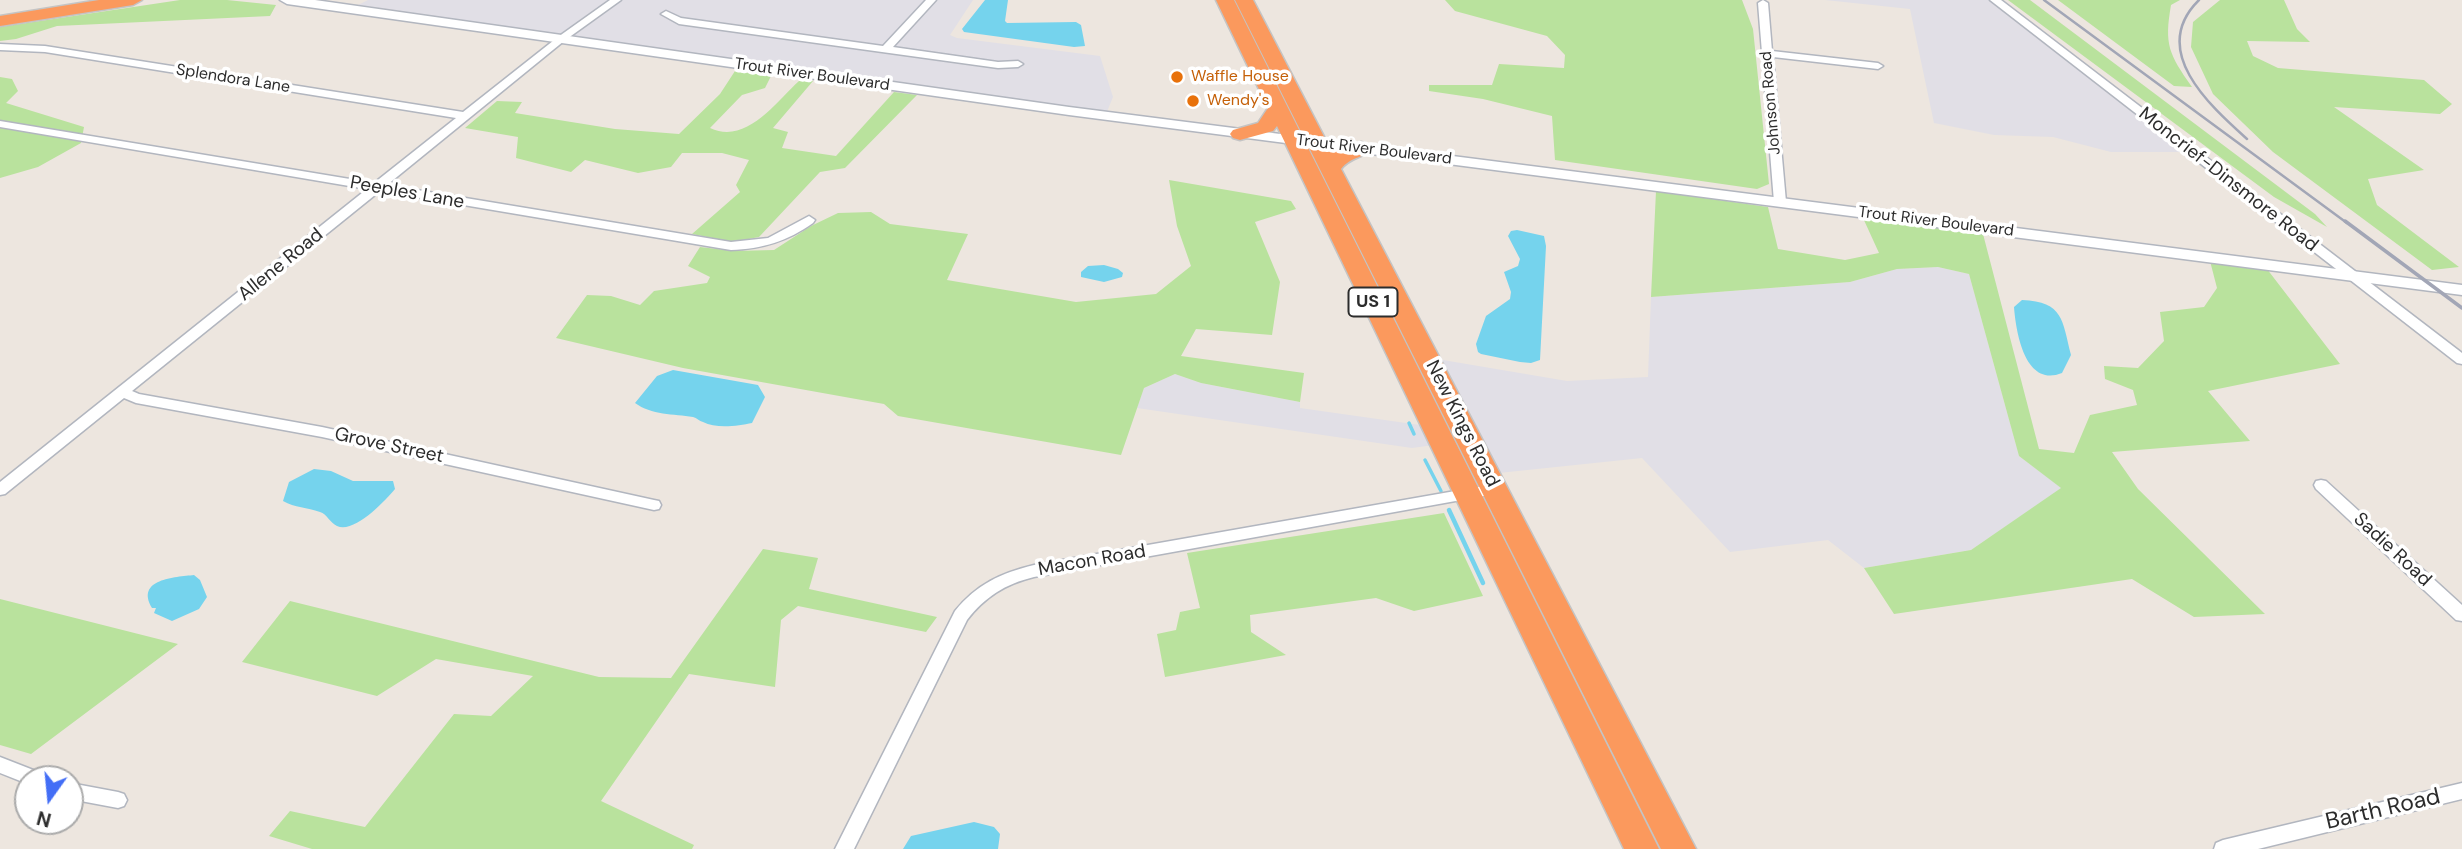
<!DOCTYPE html>
<style>
body{margin:0}
#map{position:relative;width:2462px;height:849px;overflow:hidden;background:#ede6df;font-family:"DM Sans",sans-serif}
canvas{display:block}
.north{position:absolute;left:14px;top:765px;width:70px;height:70px;box-sizing:border-box;background:#fff;border:2px solid #ababab;border-radius:50%;rotate:195deg;font-size:19px;font-weight:700;line-height:28px;text-align:center;color:#2c2c2c}
.north::after{content:'';display:block;margin:auto;width:24px;height:32px;background:#436ef6;clip-path:polygon(50% 0,100% 100%,50% 72%,0 100%)}
</style>
<div id="map">
<canvas width="2462" height="849"></canvas>
<div class="north">N</div>
</div>
<script>
const g = document.querySelector('canvas').getContext('2d');
g.lineJoin = 'round';
function fillPath(path, color) { g.fillStyle = color; g.fill(path, 'evenodd'); }
function stroke(path, color, width, dash) { g.strokeStyle = color; g.lineWidth = width; g.lineCap = dash ? 'butt' : 'round'; g.setLineDash(dash || []); g.stroke(path); }
function write(font, color, halo, rows, align = 'center') {
  g.font = font + ' "DM Sans",sans-serif'; g.lineWidth = 7; g.setLineDash([]); g.textBaseline = 'middle'; g.strokeStyle = halo; g.fillStyle = color; for (const [text, x, y, turn = 0] of rows) {
    g.save(); g.translate(x, y); g.rotate((+turn || 0) * Math.PI / 180); g.textAlign = isNaN(turn) ? turn : align; if (halo) g.strokeText(text, 0, 0); g.fillText(text, 0, 0); g.restore();
  }
}
fillPath(new Path2D(`
 M368,0H973L950,35L957,38L1100,56L1113,97L1106,114L358,5Z
 M1825,0H1991L2187,152H2111L2053,137L1994,135L1934,123L1910,9Z
 M1938,267L1969,274L2019,456L2062,488L1971,550L1864,568L1828,540L1730,552L1642,458L1499,473L1437,359L1567,381L1648,377L1651,297L1850,282L1897,269Z
 M1175,374L1201,383L1300,402V408L1427,426L1434,445L1412,448L1137,408L1144,388Z`), '#e1dfe6');
fillPath(new Path2D(`
 M180,0H227L276,5L270,16L57,26L16,39L0,41V27Z
 M1445,0H1742L1753,29L1769,184L1757,189L1555,160L1552,116L1483,99L1429,91V85H1492L1499,64L1564,68L1565,55L1547,36L1455,11Z
 M2008,0H2030L2315,214L2327,227L2274,197Z
 M2058,0H2180L2171,5C2164,45 2169,54 2192,87L2174,86Z
 M2220,0H2284L2297,29L2310,42L2247,41L2253,56L2278,68L2424,80L2452,104L2440,114L2334,107L2424,170L2368,179L2377,205L2459,267L2432,270L2273,152L2213,94L2191,47L2193,22Z
 M735,71L771,76L765,88L742,95L710,128C746,145 775,103 799,81H813L773,128L788,132L782,148L836,156L894,92L917,95L845,168L820,172L759,237L733,242L692,234L740,192L736,185L749,160L722,153H682L671,167L638,173L585,160L571,172L516,158L518,137L465,128L497,101L522,102L515,113L615,129L679,134L720,94Z
 M0,77L12,79L18,91L6,103L84,127L81,143L38,167L0,178Z
 M1169,180L1291,201L1296,209L1255,222L1280,282L1272,335L1196,329L1181,356L1304,373L1300,402L1201,383L1175,374L1144,388L1121,455L898,416L884,404L683,368L556,338L587,295L611,296L640,305L654,291L707,283L710,277L688,266L700,247L734,251L774,250L811,226L838,213L871,212L890,224L968,234L947,280L1076,302L1156,294L1191,266L1177,226Z
 M1656,191L1768,207L1778,249L1845,260L1879,253L1863,218L1983,234L2039,449L2074,453L2090,415L2137,405L2133,390L2105,379L2104,366L2138,368L2164,341L2160,312L2204,307L2217,288L2210,261L2267,269L2340,364L2208,391L2250,441L2112,452L2138,489L2265,614L2194,617L2132,579L1894,614L1864,568L1971,550L2061,488L2019,456L1969,274L1938,267L1897,269L1850,282L1651,297Z
 M1444,513L1483,596L1414,611L1376,598L1250,615L1251,632L1286,655L1165,677L1157,634L1176,630L1180,612L1200,608L1187,553Z
 M763,549L818,558L809,589L937,617L926,632L798,606L781,620L775,687L689,674L601,801L694,845L692,849H312L269,836L290,811L365,827L454,714L491,716L533,676L436,659L377,696L242,662L290,601L599,677L671,678Z
 M0,599L178,644L31,754L0,745Z`), '#b9e29d');
fillPath(new Path2D(`
 M985,0H1008L1005,21L1007,23L1076,22L1081,25L1085,46L1074,47L964,32L962,29Z
 M1517,230L1544,236L1546,246L1540,360L1531,363L1520,362L1481,354L1478,352L1476,344L1486,316L1510,299L1511,292L1504,272L1518,266L1520,259L1508,236L1511,231Z
 M1104,265L1118,269L1123,273L1122,277L1104,282L1081,277V272L1088,266Z
 M2022,300C2064,302 2062,320 2071,355L2062,373C2025,388 2016,332 2014,307Z
 M673,370L758,385L765,397L752,423C738,426 716,429 703,422C699,421 697,418 693,417C674,414 651,415 635,403L657,376Z
 M314,469L331,471L353,481H393L395,489C385,501 354,534 337,526C330,523 327,514 320,512C307,507 295,508 283,501L289,482Z
 M194,575L200,580L207,597L199,609L172,621L154,613L156,608H152C135,579 175,577 194,575Z
 M974,822L994,827L1000,834L998,849H903L911,836Z`), '#75d3ed');
stroke(new Path2D(`
 M1409,423L1414,434
 M1425,460L1441,491`), '#75d3ed', 3.5);
stroke(new Path2D(`
 M1449,510L1483,583`), '#75d3ed', 4.5);
const street = new Path2D(`
 M610,0H621L564,41L387,185L731,242L768,238L809,216L815,220L813,223C788,241 762,249 731,250L380,191L132,391L139,394L322,427L654,500L659,501L661,505L659,509L654,510L322,437L136,403L124,398L5,494L0,495V482L367,189L0,127V121L374,183L456,118L45,52L0,50V44L45,46L463,112L558,37Z
 M926,0H936L893,47L998,62L1018,61L1023,64L1018,67L998,68L679,24L661,14L666,11L681,18L883,46Z
 M1763,0L1768,3L1772,51L1878,63L1883,66L1878,69L1773,57L1786,202L1780,205L1774,202L1758,3Z
 M1990,0H2001L2462,353V364L2457,363Z
 M2321,480L2326,481L2462,605V621L2456,620L2316,489L2314,485L2316,481Z
 M1495,484L1500,485L1502,489L1500,493L1034,577C1005,584 985,597 967,620L854,849H835L955,611C977,584 1001,573 1034,565Z
 M0,757L41,773L44,779H28V784L0,773Z
 M70,783L118,792L124,794L127,800L124,806L118,808L70,799Z
 M2462,783V799L2258,849H2214L2216,843L2223,840Z`);
const secondary = new Path2D(`
 M280,0H315L1069,107L2462,285V295L1069,115L287,4Z`);
const highway = new Path2D(`
 M99,0H142L133,5L0,26V16Z
 M1216,0H1234L1659,849H1624L1277,126L1273,131L1240,140L1233,138L1230,134L1233,130L1258,123L1268,108Z
 M1235,0H1253L1332,152L1361,142L1368,144L1371,148C1364,159 1351,156 1341,169L1696,849H1661Z`);
stroke(street, '#b2b6bf', 3);
stroke(secondary, '#b2b6bf', 3);
stroke(highway, '#c4c4c4', 3);
fillPath(street, '#fff');
fillPath(secondary, '#fff');
fillPath(highway, '#fb995d');
stroke(new Path2D(`
 M2044,0L2347,223
 M2199,0C2148,50 2209,105 2247,139`), '#a2a6b6', 2.5);
stroke(new Path2D(`
 M2345,221L2462,308`), '#a2a6b6', 3.5);
for (const [x, y, r, color] of [
 [1177,77,7,"#e8710a"],
 [1193,101,7,"#e8710a"]
]) { const dot = new Path2D(); dot.arc(x, y, r, 0, 2 * Math.PI); g.fillStyle = color; g.fill(dot); stroke(dot, '#fff', 2.5); }
write('16px', '#2c2c2c', '#fff', [
 ["Trout River Boulevard",812,75,8],
 ["Splendora Lane",233,79,9],
 ["Johnson Road",1771,103,-95],
 ["Trout River Boulevard",1374,150,7],
 ["Trout River Boulevard",1936,222,7]
]);
write('16px', '#c56008', '#fff', [
 ["Waffle House",1191,77],
 ["Wendy's",1207,101]
], 'left');
for (const [x, y, w] of [
 [1373,302,49]
]) { const box = new Path2D(); box.roundRect(x - w / 2, y - 14.5, w, 29, 5); g.fillStyle = '#fff'; g.fill(box); stroke(box, '#2c2c2c', 2); }
write('bold 18px', '#2c2c2c', null, [
 ["US 1",1373,302]
]);
write('19px', '#2c2c2c', '#fff', [
 ["Moncrief-Dinsmore Road",2228,180,38],
 ["Peeples Lane",407,193,10],
 ["Allene Road",281,265,-39],
 ["New Kings Road",1462,424,63],
 ["Grove Street",389,446,12],
 ["Sadie Road",2392,550,43],
 ["Macon Road",1092,561,-10]
]);
write('23px', '#2c2c2c', '#fff', [
 ["Barth Road",2383,810,-13]
]);
</script>
